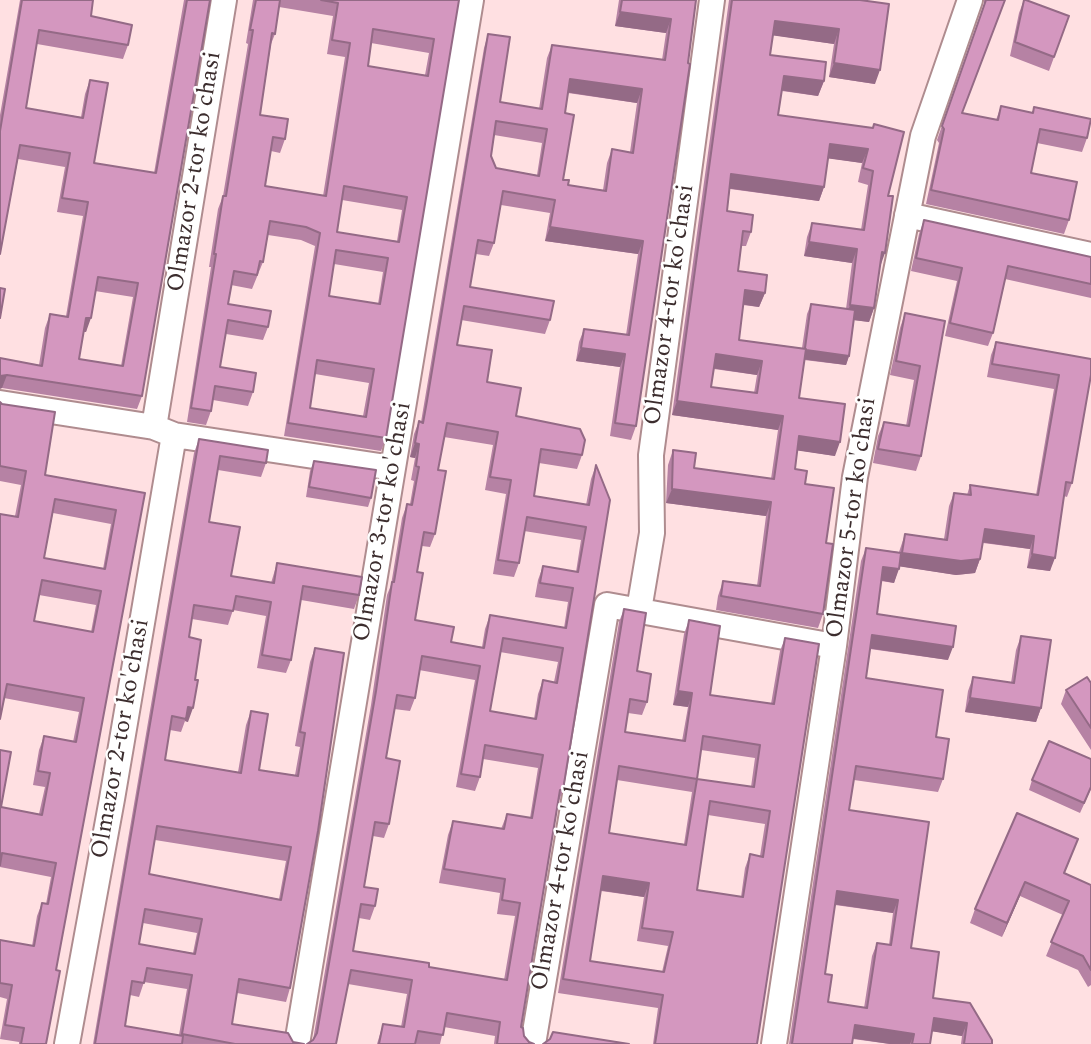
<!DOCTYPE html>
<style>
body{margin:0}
canvas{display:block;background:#ffe0e2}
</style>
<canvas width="1091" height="1044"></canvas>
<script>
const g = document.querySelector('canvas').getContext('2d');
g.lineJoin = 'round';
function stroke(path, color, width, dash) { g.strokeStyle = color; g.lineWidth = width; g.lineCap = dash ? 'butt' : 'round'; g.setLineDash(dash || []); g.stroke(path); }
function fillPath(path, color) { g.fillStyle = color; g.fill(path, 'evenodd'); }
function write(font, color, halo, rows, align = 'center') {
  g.font = font + ' Spectral,serif'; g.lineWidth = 5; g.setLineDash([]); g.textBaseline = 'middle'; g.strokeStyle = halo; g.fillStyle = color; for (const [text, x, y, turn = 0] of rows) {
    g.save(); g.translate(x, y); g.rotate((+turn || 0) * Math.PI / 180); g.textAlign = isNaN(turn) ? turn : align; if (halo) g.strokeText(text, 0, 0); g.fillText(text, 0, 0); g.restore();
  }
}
const street = new Path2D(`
 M907,215L1091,255
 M0,403L154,427L174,435L393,468
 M154,427L224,0
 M639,610L652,533L651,455L712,0
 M67,1044L112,799L174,435
 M297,1044L471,0
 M533,1044L607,605L834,646
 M774,1044L834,646L855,477L923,136L970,0`);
stroke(street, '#af8c8f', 28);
stroke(street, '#fff', 24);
fillPath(new Path2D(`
 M20,0H93L91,16L128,45L123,59L37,44L26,108L81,117L85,94L90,80L94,163L154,173L184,0H210L142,396L137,409L2,388L0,358L39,365L45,328L50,314L66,316L83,216L57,212L65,167L18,159L0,254V115ZM95,291L133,297L121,366L79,359L83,332H86Z
 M253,0H459L386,438L381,451L284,436L315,246L301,240L268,235L263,262L252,289L231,285L228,304L268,327L263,340L226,334L220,367L253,392L248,406L213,400L211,411L206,425L187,422L211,267H209L218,209L223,196L248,44L246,43ZM279,7L333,16L327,54L345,57L323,196L265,186L271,151L280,153L285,139L260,115L271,44L275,34ZM371,43L429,53L425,75L368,66ZM342,200L402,210L397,241L337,232ZM334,264L383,272L378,304L329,296ZM315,374L369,383L363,416L310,408Z
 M619,0H696L636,426L631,440L610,436L620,367L576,361L579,342L584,329L626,335L638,254L545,241L550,213L501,205L494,243L489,256L476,254L470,287L550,320L545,334L461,320L457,345L487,382L516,416L582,455L577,469L539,463L534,496L586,505L591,479L596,465L563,790L558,804L521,1027L524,1036L529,1042L534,1044H494L495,1036L444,1027L440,1044H377L383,1024L401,1027L407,994L348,984L313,1040L371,705L387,595L391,585L402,518L407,504H410L414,481L411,480L415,458L410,457L414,434L419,421L421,422L484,48L488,34L500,102L539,109L547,58L552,45L662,60L666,33L615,26ZM568,93L637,103L630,152L612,149L607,163L603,190L568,185L563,180L565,113ZM494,135L542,143L537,175L496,168L491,156ZM444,437L493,445L485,490L506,494L493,574L514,577L519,563L524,531L581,540L576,572L543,566L538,580L535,597L568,602L564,628L490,615L485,629L482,647L451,642L415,620L417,572L422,546L430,547L435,534L438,470ZM500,652L558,662L554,682L543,680L538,694L534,719L490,711ZM419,670L475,680L456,787L475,791L480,777L483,759L538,768L530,818L507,814L501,829L453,821L448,835L439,883L500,893L497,914L515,916L504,980L429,967L353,951L359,918L370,920L375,906L364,887L373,836L384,838L389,824L386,758L394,709L410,711L415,698Z
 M729,0H860L875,84L829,77L834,44L773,35L770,55L824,81L818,96L782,91L778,115L873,128L888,196L874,308L869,322L854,320L849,356L846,365L804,360L799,398L835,456L797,450L795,469L805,484L826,543L823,614L818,628L716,610L718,596L723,581L757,586L766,516L666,503L668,465L673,450L694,468L771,479L778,430L672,415ZM828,158L862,163L858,182L868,185L861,230L812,223L807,237L804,256L852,263L846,309L811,304L807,314L802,348L739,340L743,305L759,307L765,293L738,271L741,246H746L751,232L727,211L730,189L819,201L824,187ZM714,369L757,375L754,393L711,387Z
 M984,0H1005L962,113L996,120L1001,106L1032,113L1034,107L1087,138L1082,152L1037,143L1031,173L1069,220L1064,234L926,204L939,143L937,140L984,5Z
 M1024,0L1069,16L1049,71L1010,56L1019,13Z
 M924,220L1091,257V298L1005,279L993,333L988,346L945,336L957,281L911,271L919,234Z
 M905,313L945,321L921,456L916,471L873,463L878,436L884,422L906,426L914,380L890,375L900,328Z
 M996,342L1091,359L1072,483L1067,497L1064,496L1050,571L1027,568L1030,549L983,543L980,559L975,573L956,575L899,566L894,583L881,581L877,614L948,660L870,649L866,678L936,737L943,779L938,792L854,780L849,810L929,822L911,948L933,998L992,1044H961L962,1036L932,1031L930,1044H890L853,1039L852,1044H789L861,561L866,548L899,552L905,534L944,539L949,506L954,493L967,495L970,485L1036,495L1054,389L987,377L991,355ZM835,905L893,913L889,945L877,943L872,956L864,1008L828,1002L825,974Z
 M0,402L45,475L145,493L56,970L46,1044H19V1042L0,1039L7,999L0,997V940L32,946L37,916L42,903L46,904L51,877L0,867L1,807L39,814L45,787L33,785L39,750L44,736L73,742L79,712L4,698L15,516L21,485L0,481ZM53,513L111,524L103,569L44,558ZM39,595L96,605L91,632L34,621Z
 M199,439L266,463L261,477L218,470L209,522L231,576L271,583L277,563L359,595L354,609L301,600L291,660L286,673L257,668L266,616L233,610L228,625L192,619L189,637L188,722L185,721L181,732L170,730L165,760L238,772L246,725L251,711L259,770L295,775L300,747L295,746L310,662L315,648L290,988L286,1002L237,993L232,1024L293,1042L304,1044H93L194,453ZM155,840L286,861L279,899L149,874ZM143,923L197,933L193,953L139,944ZM144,982L187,989L179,1035L125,1026L130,995L139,997Z
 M314,461L371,498L368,507L306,497L310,471Z
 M624,609L637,671L647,702L642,715L628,713L625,732L682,741L688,707L673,705L684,634L689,620L710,695L771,704L780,651L785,638L757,1044H653L658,1008L558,993L619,622ZM701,750L755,758L751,787L697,779ZM617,780L692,792L684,844L609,833ZM708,815L765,824L760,856L750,854L745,868L741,897L697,890ZM601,891L644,897L637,941L668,946L662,972L590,961Z
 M1021,636L1041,708L1036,722L965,712L968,691L973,677L1011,683L1016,650Z
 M1091,683V750L1061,704L1066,690Z
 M1091,759V789L1080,813L1029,790L1032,780Z
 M1078,839L1064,873L1091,885V985L1088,987L1078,970L1046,956L1063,915L1020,896L1002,937L970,923L975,909Z`), '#b682a4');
fillPath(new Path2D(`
 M620,12L671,19L666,33L615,26Z
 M775,21L839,29L834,44L770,35Z
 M834,63L880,70L875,84L829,77Z
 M784,76L824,81L818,96L779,90Z
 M570,79L642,89L637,103L565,92Z
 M830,144L868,149L862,163L825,158Z
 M731,174L824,187L819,201L726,188Z
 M550,227L643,241L638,254L545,241Z
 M809,242L857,249L852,263L804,256Z
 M882,252L885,253L880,267Z
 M745,290L765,293L759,307L740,304Z
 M850,305L874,308L869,322L845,319Z
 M86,318H91L86,332L81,331Z
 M581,348L625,354L620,367L576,361Z
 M804,349L849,356L846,365L801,359Z
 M716,354L762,361L757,375L711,368Z
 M7,375L2,388L0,389V376Z
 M677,401L783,416L778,430L672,415Z
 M799,436L840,442L835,456L794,450Z
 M415,443L419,444L415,458L410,457Z
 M672,489L771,502L766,516L666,503Z
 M985,529L1034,536L1030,549L980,542Z
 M902,553L980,559L975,573L956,575L897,566Z
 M1032,554L1055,558L1050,571L1027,568Z
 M883,567L899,569L894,583L879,580Z
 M872,635L953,647L948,660L867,648Z
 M678,691L692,693L688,707L673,705Z
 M970,698L1041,708L1036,722L965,712Z
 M188,707L193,708L188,722L185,721Z
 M603,876L649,883L644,897L598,890Z
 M1025,882L1020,896L1002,937L1007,923Z
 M837,891L898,900L893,913L832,904Z
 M934,1018L967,1023L962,1036L930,1031Z
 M855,1025L914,1034L910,1044H890L850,1038Z`), '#946a86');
const building = new Path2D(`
 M22,0H93L91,16L132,25L128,45L39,30L26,108L83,118L90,80L108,83L94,163L156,173L187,0H210L142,396L7,375L0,376V358L42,366L50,314L68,317L88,202L62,198L70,153L20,145L0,254V131ZM98,277L138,283L123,366L79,359L86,318H91Z
 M256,0H280L275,34L272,33L260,115L288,119L285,139L273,137L265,186L326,196L350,43L332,40L338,3L321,0H459L386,438L288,423L320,233L306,227L270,221L263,262L260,261L257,275L234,271L228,304L271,311L268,327L228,320L220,367L256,373L253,392L215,386L211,411L191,408L216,254H214L223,196H226L253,30H250ZM373,29L434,39L428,76L368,66ZM344,186L407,197L399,242L337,232ZM336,250L388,258L380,304L329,296ZM317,360L374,369L366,417L310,408Z
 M622,0H696L688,63L690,64L636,426L615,423L625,354L581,348L584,329L629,335L643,241L550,227L555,200L503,191L494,243L478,240L470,287L554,301L550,320L464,306L457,345L492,350L487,382L521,388L516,416L580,429L585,440L582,455L541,449L534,496L589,505L596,465L610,500L563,790H560L521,1027L523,1028L524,1036L529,1042L534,1044H497L500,1022L447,1013L443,1035L418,1031L415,1044H379L383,1024L404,1027L412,980L351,970L336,1044H307L313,1040L317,1033L376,691L392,582H394L407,504L412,505L419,467L416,466L419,444L415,443L419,421L423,423L427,401L488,34L510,37L500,102L542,109L552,45L665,60L671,19L620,12ZM570,79L642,89L633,153L612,149L606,191L568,185L569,180H563L574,115L565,113ZM496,121L547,129L539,176L496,168L491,156ZM447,423L498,432L490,477L511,480L498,560L519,563L527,517L586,527L578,572L543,566L540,583L573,588L566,628L490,615L484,648L451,642L454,627L415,620L423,573L417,572L424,532L435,534L446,471L438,470ZM503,638L563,648L557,683L543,680L536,719L490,711ZM422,656L480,666L461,774L480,777L485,745L543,755L532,818L507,814L504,829L453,821L444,869L505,879L502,900L520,903L507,980L429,967V963L353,951L361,904L375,906L378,889L364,887L375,822L389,824L400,761L386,758L397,695L415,698Z
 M732,0H860L889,4L880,70L834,63L839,29L775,21L770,55L826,62L824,81L784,76L778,115L873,128L874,124L904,132L888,196H893L885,253L882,252L874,308L850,305L857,249L809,242L812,223L864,230L873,171L863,168L868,149L830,144L824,187L731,174L727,211L753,215L751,232L743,231L738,271L767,275L765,293L745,290L739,340L806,349L799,398L845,404L840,442L799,436L795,469L807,471L805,484L834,488L826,543L833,544L823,614L721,596L723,581L760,586L771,502L672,489L673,450L696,453L694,468L774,479L783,416L677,401ZM716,354L762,361L757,393L711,387Z
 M986,0H1005L962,113L998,120L1001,106L1033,113L1034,107L1091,119L1087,138L1040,129L1031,173L1077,182L1069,220L931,190L944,129L942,126Z
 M1024,0H1026L1069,16L1054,57L1015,42Z
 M924,220L1091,257V284L1008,266L993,333L950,323L962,268L916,258Z
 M0,288L5,289L0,318Z
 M811,304L855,310L849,356L806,350L805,348Z
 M905,313L945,321L921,456L878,449L884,422L909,426L920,366L896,361Z
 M996,342L1091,359V375L1072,483L1066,482L1055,558L1032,554L1034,536L985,529L980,559L961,561L902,553L905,534L947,540L954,493L971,495L970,485L1038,495L1059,375L992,364Z
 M0,402L2,404L55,412L45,475L145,493L56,970L60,971L46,1044H21L24,1028L5,1025L12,985L0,983V940L34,946L42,903L48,904L56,863L2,853L0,865V750L11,752L1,807L42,815L50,773L38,771L44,736L76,742L84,698L7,684L0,719V514L18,517L26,471L0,466ZM55,499L116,510L105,569L44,558ZM42,580L101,591L93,632L34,621Z
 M199,439L268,450L266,463L220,456L209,522L240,527L231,576L274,583L277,563L362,577L359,595L303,586L291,660L262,655L271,602L236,596L233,611L194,605L189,637L201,640L195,680H198L193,708L188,707L186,719L172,716L165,760L241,773L251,711L268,714L259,770L298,776L305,733L300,732L315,648L344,653L318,831L290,988L239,979L232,1024L288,1033L293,1042L304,1044H235L182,1034L192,975L147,968L144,983L132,981L125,1026L183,1036L182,1044H95ZM157,826L291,847L281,900L149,874ZM145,909L202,919L195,954L139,944Z
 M314,461L376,470L371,498L309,487Z
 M866,548L901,553L899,569L883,567L877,614L956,626L953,647L872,635L866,678L943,690L936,737L949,739L943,779L856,766L849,810L929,822L911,948L939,952L933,998L970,1003L992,1040V1044H964L967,1023L934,1018L930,1044H912L914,1034L855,1025L852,1044H792ZM837,891L898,900L891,945L877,943L867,1008L828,1002L832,975L825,974Z
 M624,609L646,613L637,671L651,674L647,702L630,699L625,732L685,741L692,693L678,691L689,620L720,626L710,695L774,704L785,638L819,644L757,1044H655L663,995L563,979ZM703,736L760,745L754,787L697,779ZM619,766L697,779L686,845L609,833ZM710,801L770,811L763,857L750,854L743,897L697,890ZM603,876L649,883L642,928L673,932L664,972L590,961Z
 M1021,636L1051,640L1041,708L970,698L973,677L1014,683Z
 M1087,677L1091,683V728L1066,690Z
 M1049,741L1091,759V787L1084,803L1032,780Z
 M1017,813L1078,839L1064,873L1091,885V970L1083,956L1051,942L1069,901L1025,882L1007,923L975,909Z
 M553,1032L629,1044H543L550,1039Z`);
fillPath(building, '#d497bf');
stroke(building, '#946a86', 2);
write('24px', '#3c2d2e', '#fff', [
 ["Olmazor 2-tor ko'chasi",196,172,-81],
 ["Olmazor 4-tor ko'chasi",671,305,-82],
 ["Olmazor 5-tor ko'chasi",853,518,-82],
 ["Olmazor 3-tor ko'chasi",384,522,-80],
 ["Olmazor 2-tor ko'chasi",122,739,-80],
 ["Olmazor 4-tor ko'chasi",562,871,-80]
]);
</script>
